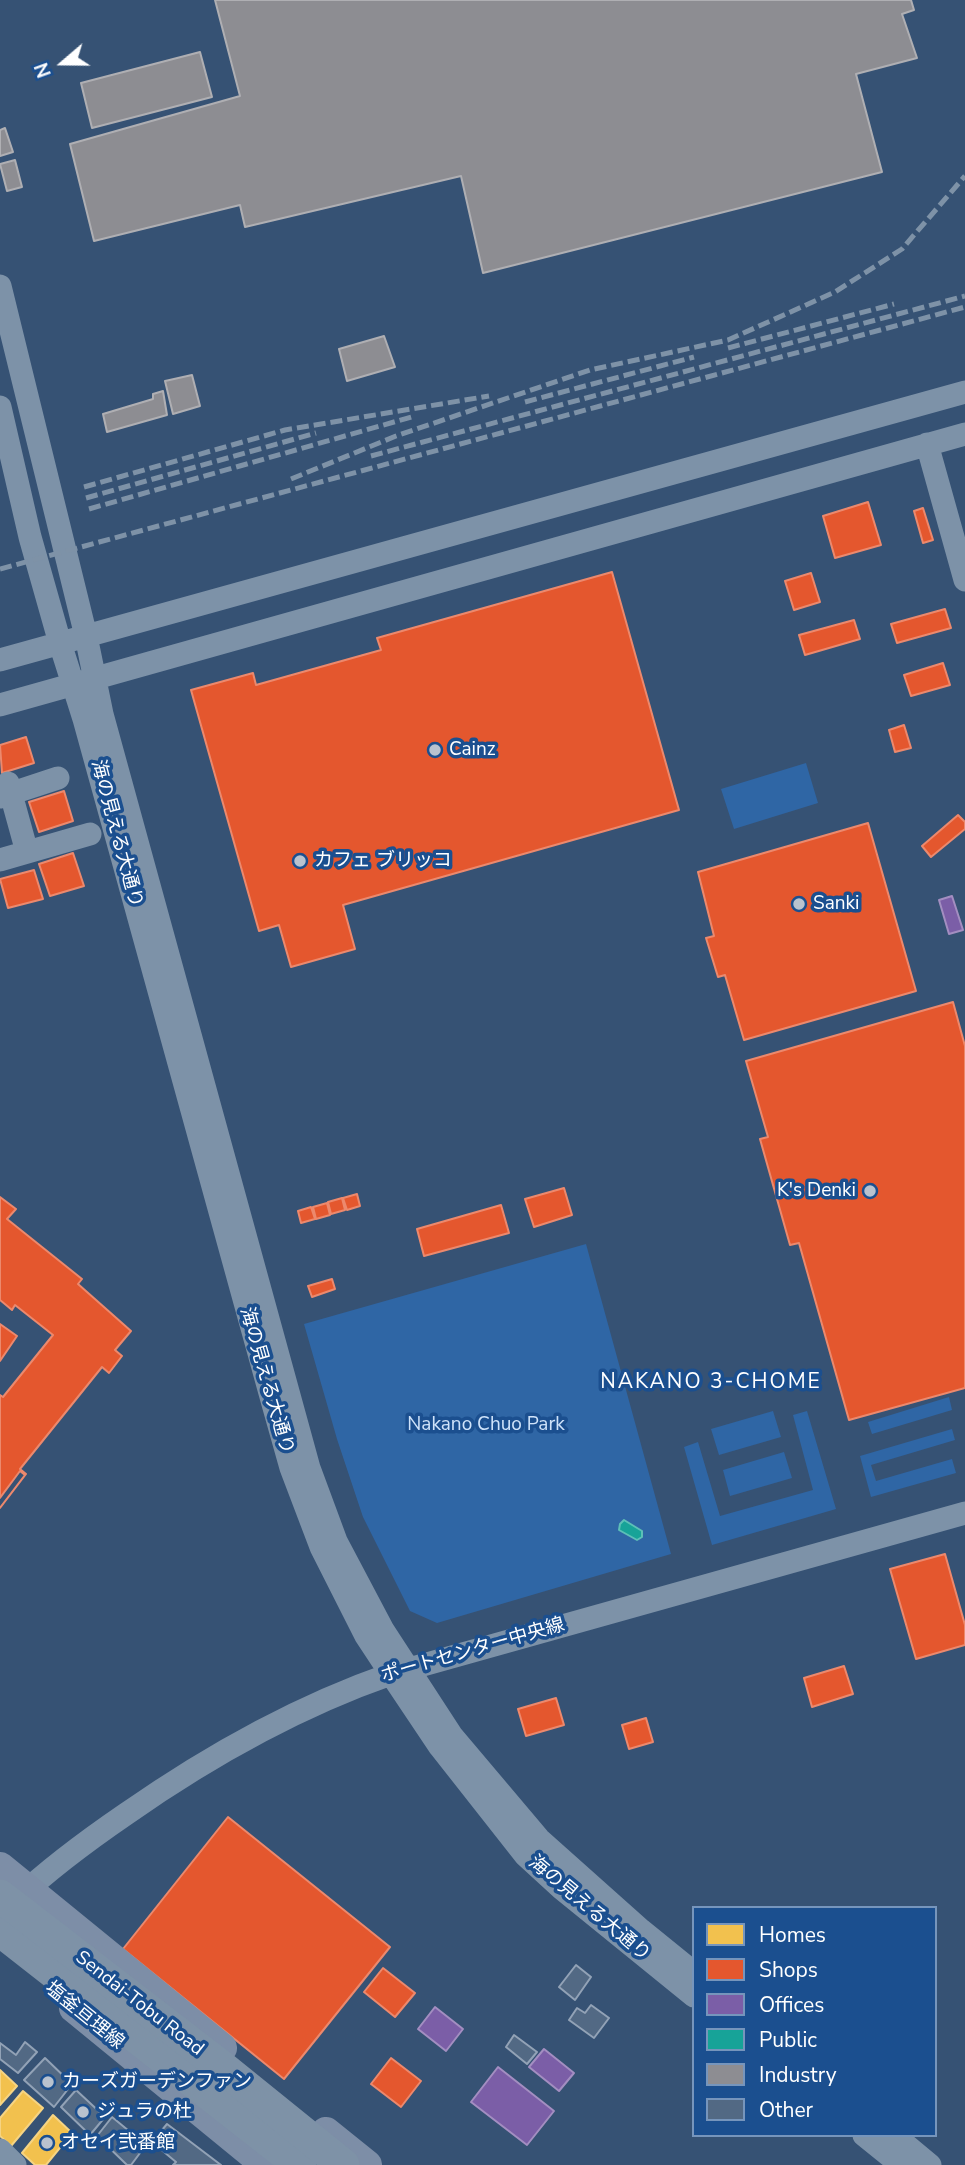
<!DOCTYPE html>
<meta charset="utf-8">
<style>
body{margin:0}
#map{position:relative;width:965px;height:2165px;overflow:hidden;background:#365274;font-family:"Nunito Sans",sans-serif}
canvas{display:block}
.legend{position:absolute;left:692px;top:1906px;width:245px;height:231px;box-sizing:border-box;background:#1b4f8f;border:2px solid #7695bc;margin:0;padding:9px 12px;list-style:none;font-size:21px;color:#fff}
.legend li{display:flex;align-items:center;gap:14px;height:35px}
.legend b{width:35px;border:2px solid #7695bc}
.north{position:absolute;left:28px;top:28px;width:70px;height:70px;-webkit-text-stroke:5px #1b4f8f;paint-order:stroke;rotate:250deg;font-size:19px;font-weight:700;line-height:28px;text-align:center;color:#fff}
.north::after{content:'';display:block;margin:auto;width:24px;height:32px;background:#fff;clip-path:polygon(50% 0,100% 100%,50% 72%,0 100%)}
</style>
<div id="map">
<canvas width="965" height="2165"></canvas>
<ul class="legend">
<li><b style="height:19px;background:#f2c14e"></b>Homes</li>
<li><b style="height:19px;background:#e4572e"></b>Shops</li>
<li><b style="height:19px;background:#7b5ea7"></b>Offices</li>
<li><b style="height:19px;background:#17a398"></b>Public</li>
<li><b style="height:19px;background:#8d8d92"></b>Industry</li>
<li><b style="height:19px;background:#526984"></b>Other</li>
</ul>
<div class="north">N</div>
</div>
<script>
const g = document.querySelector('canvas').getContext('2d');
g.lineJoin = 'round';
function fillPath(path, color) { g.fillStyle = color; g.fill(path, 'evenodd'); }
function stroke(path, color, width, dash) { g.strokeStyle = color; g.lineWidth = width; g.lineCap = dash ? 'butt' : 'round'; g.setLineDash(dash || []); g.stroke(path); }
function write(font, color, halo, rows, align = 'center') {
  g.font = font + ' "Nunito Sans","Noto Sans JP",sans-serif'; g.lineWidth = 7; g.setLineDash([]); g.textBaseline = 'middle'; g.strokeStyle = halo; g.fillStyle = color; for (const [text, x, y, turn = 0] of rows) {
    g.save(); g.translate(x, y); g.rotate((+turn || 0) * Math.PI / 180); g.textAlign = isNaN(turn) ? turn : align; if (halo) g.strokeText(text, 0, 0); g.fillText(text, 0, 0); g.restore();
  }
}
fillPath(new Path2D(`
 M806,763L818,803L734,829L721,789Z
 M586,1244L671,1554L437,1623L410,1611L363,1517L337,1439L304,1324Z
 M949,1397L952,1410L872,1434L868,1422Z
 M773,1411L781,1437L719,1455L711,1429Z
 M807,1411L836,1509L712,1545L684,1447L698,1442L720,1516L813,1490L793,1415Z
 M952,1429L955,1440L871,1465L876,1481L952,1459L956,1473L871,1497L860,1456Z
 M784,1452L792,1478L730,1496L723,1470Z`), '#2f66a5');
const homes = new Path2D(`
 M0,2070L17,2086L0,2105Z
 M23,2091L43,2108L11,2146L0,2136V2118Z
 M53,2115L72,2133L46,2165H35L22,2153Z`);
fillPath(homes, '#f2c14e');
stroke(homes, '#f6d483', 2);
const shops = new Path2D(`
 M868,502L881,545L835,558L823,516Z
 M923,508L933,540L923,543L914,511Z
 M612,572L679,810L343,905L355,949L291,967L279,925L259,931L191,690L253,673L256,685L381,650L377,638Z
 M811,573L820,602L794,610L785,581Z
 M945,609L951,628L897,643L891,624Z
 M854,620L860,639L805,655L799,635Z
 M943,663L950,685L911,696L904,675Z
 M904,725L911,748L895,752L889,730Z
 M26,737L34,763L2,773L0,745Z
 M64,791L73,821L39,832L29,802Z
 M958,815L965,822V829L931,857L922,846Z
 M868,823L916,991L744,1040L725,975L718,977L706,938L714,936L698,872Z
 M73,853L84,886L50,896L39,864Z
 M34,870L43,899L8,908L0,879Z
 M953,1002L965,1046V1388L849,1420L799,1243L790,1245L760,1139L768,1137L746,1061Z
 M564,1188L572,1215L534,1227L525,1199Z
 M357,1194L360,1206L347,1210L343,1198Z
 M0,1197L16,1209L7,1219L82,1279L78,1284L131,1331L115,1350L122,1356L109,1373L102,1367L20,1469L26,1474L0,1508L25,1475L20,1471L0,1498V1395L3,1397L53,1335L15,1305L12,1310L0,1300Z
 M342,1198L345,1210L331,1214L328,1202Z
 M327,1203L330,1215L316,1219L313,1207Z
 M501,1205L509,1233L424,1256L417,1229Z
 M311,1207L315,1219L301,1223L298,1211Z
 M332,1279L335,1289L312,1297L308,1286Z
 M0,1324L17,1336L0,1361Z
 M945,1554L965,1625V1645L916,1659L890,1569Z
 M844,1666L853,1694L812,1707L804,1678Z
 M556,1698L564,1725L526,1736L518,1709Z
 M646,1718L653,1742L629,1749L622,1725Z
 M228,1817L390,1947L284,2079L123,1949Z
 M383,1968L415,1993L395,2017L364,1992Z
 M391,2058L421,2081L401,2107L371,2084Z`);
fillPath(shops, '#e4572e');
stroke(shops, '#ec896d', 2);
const offices = new Path2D(`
 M952,896L963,930L949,934L939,900Z
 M435,2007L463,2029L446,2051L418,2029Z
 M544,2049L574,2073L559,2091L529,2067Z
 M498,2067L554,2111L527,2145L471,2102Z`);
fillPath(offices, '#7b5ea7');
stroke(offices, '#a38ec1', 2);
const public = new Path2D(`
 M624,1520L642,1531V1537L637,1540L619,1530L620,1524Z`);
fillPath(public, '#17a398');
stroke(public, '#5dbfb7', 2);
const industry = new Path2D(`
 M215,0H911L914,10L902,14L917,58L856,74L882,172L483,273L461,176L245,227L240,205L94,241L70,144L240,96Z
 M200,52L212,97L92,128L81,83Z
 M5,128L13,152L0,156V130Z
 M15,160L22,187L7,191L0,164Z
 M384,336L395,367L347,381L339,349Z
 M192,375L200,406L173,414L165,381Z
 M163,391L167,415L107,432L103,414L153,399V394Z`);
fillPath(industry, '#8d8d92');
stroke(industry, '#afafb3', 2);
const building = new Path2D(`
 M576,1965L591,1977L575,2000L559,1987Z
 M591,2005L609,2018L594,2038L569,2020L577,2008L585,2013Z
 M514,2035L537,2052L527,2064L506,2047Z
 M25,2042L37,2052L18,2073L0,2059V2043L16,2055Z
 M45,2058L72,2084L54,2107L24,2080Z
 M76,2090L105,2117L90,2135L61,2107Z
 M112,2117L146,2145L131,2165H127L97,2136Z
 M167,2124L221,2165H173L176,2162L152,2142Z`);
fillPath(building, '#526984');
stroke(building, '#92a2b6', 2);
stroke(new Path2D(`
 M0,286L86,636L102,714L309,1468L336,1541L383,1630L452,1736L539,1839L641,1930L694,1973
 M0,407L30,537L60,643L84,719L273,1404L291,1468L321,1547L366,1636L391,1674L440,1747L525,1855L561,1888L694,1996
 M927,444L965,580
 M0,660L965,392
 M0,705L965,434
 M8,783L27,852
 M0,797L58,778
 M0,860L90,834
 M16,1900C50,1868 88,1840 126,1814C209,1756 296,1707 391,1674L965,1513
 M864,2135L901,2165
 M894,2135L930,2165
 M0,2150L15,2165`), '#7d92a8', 23);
stroke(new Path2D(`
 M0,1867L222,2048
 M74,2008L266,2165
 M326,2132L367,2165`), '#7d8ea7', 30);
stroke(new Path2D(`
 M0,1930L300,2165`), '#7e92a7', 33);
stroke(new Path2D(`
 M728,348L894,304
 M525,402L694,357
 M371,456L965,296
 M291,479L396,436L590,370L728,340L835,292L902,249L965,176
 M84,487L285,430L489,396
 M86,498L316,433
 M89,509L415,416
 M0,569L965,307`), '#7e92a7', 5, [12, 5]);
stroke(new Path2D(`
 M0,1896L223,2068L343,2165`), '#7e92a7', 33);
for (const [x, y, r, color] of [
 [435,750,7,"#b9c2ce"],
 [300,861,7,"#b9c2ce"],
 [799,904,7,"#b9c2ce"],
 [870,1191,7,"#b9c2ce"],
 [48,2082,7,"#b9c2ce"],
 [83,2112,7,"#b9c2ce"],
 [47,2143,7,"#b9c2ce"]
]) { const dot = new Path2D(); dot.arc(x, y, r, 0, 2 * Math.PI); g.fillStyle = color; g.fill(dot); stroke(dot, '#1b4f8f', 2.5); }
write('19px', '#fff', '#1b4f8f', [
 ["Cainz",449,750],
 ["カフェ ブリッコ",314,861],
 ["Sanki",813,904],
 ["K's Denki",856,1191,"right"],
 ["カーズガーデンファン",62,2082],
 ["ジュラの杜",97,2112],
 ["オセイ弐番館",61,2143]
], 'left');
write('19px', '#fff', '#1b4f8f', [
 ["海の見える大通り",116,834,75],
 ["海の見える大通り",266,1381,74],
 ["ポートセンター中央線",473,1651,-16],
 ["海の見える大通り",589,1909,40],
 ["Sendai-Tobu Road",139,2004,38],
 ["塩釜亘理線",84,2016,39]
]);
write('19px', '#cfe3fa', '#1b4f8f', [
 ["Nakano Chuo Park",486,1425]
]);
g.letterSpacing = '2px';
write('21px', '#fff', '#1b4f8f', [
 ["NAKANO 3-CHOME",711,1383]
]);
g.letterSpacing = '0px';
</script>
